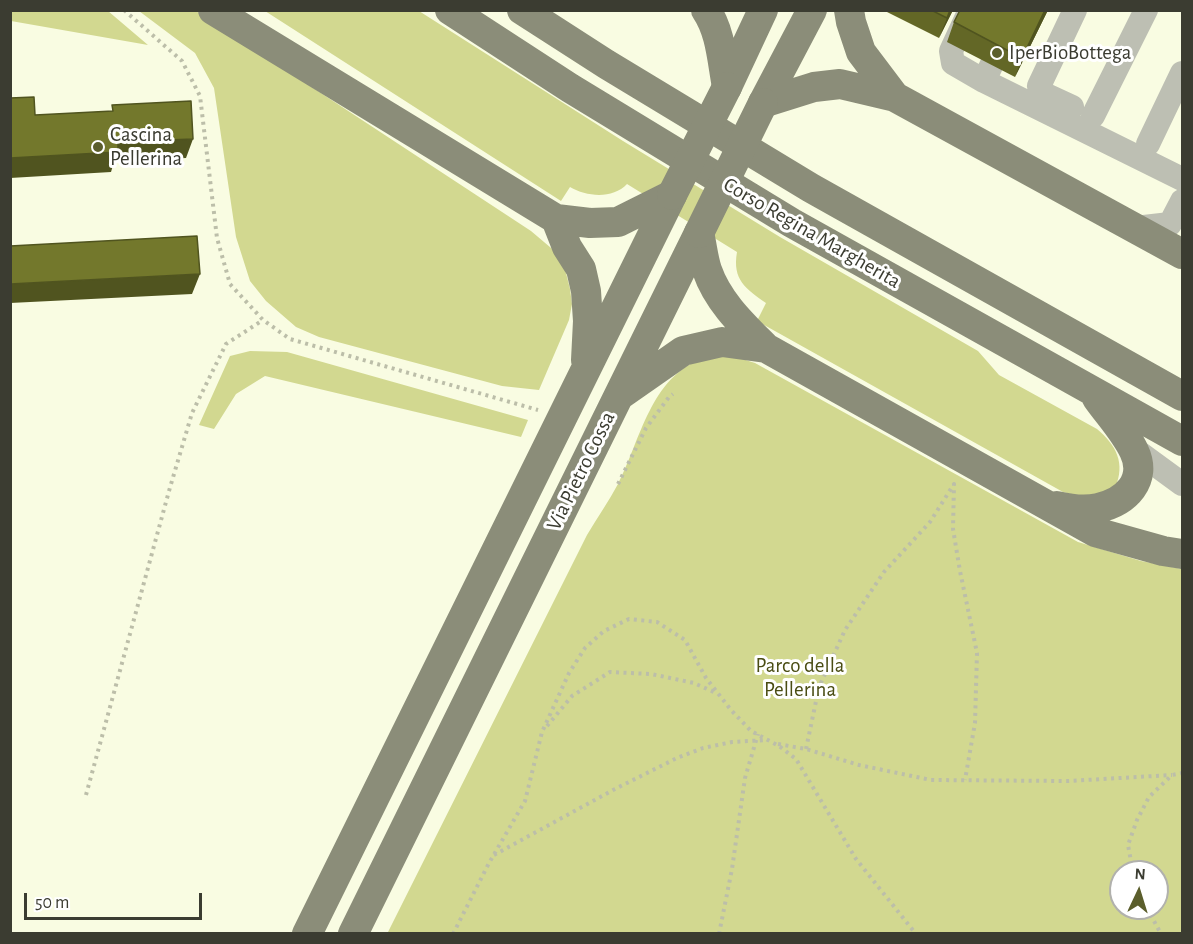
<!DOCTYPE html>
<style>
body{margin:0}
#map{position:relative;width:1193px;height:944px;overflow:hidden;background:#f9fce2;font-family:"Alegreya Sans",sans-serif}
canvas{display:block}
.frame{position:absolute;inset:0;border:12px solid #3b3c31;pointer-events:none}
.north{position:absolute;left:1109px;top:860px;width:60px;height:60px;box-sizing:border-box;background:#fff;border:2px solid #b1b1ad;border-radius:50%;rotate:4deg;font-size:16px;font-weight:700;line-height:24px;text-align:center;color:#3b3c31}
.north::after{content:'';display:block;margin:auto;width:21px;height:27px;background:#5b5e2c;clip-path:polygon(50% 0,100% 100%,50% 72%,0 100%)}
.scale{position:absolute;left:24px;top:893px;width:178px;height:27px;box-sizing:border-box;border:3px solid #3b3c31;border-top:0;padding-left:8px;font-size:18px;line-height:21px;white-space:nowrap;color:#3b3c31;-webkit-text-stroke:4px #fff;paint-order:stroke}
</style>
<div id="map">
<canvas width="1193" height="944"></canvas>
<div class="frame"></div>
<div class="north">N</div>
<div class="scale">50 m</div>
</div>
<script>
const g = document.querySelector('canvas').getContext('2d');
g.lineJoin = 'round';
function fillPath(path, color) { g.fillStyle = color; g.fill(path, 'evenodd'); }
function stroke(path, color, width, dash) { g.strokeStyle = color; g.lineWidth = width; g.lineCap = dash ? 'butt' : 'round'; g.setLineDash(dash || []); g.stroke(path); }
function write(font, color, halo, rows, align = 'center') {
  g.font = font + ' "Alegreya Sans",sans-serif'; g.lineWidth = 6; g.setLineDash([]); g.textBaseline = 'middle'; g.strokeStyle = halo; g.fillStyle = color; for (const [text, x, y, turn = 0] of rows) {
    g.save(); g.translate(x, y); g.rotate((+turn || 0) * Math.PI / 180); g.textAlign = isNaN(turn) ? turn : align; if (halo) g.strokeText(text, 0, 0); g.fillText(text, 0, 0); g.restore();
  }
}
fillPath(new Path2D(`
 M10,11H108L148,45L11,21Z
 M139,11H196L531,231L557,253L566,273L570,289L572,304L569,320L539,390L502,386L319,337L296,327L266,301L250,281L236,237L214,88L195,53Z
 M265,11H419L623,141L780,237L978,351L999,375L1097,429C1116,445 1126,463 1115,488L1087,498L1063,492L757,321L766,303C746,289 732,280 737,252L627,184C613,199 587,197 570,187L561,201Z
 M250,351L287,352L528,420L521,437L265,376L236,394L214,429L199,425L230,356Z
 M730,355L755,363L1078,542L1141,561L1182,569V933L387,934L587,535C597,518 609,501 618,484C641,439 650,378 703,358C711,355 722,356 730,355ZM1121,872H1157V908H1121Z`), '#d2d890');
stroke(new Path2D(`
 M124,10L182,61L200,96L217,238L230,284L263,320L290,339L538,410
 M618,484L646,428L669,397L673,394
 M547,726L572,696L610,672L651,674L694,683L716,693
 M778,744L806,749L859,765L931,780L1068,781L1172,775
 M806,749L819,687L845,630L884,572L930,522L954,484L953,529L960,571L977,653L975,723L965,780
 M86,795L169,491L192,413L226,344L263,320
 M494,855L613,790L677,758L703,748L732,742L768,740
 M1133,872L1128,845L1137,820L1149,797L1172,775L1182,773
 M1147,908L1161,934
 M453,934L489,863L525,801L542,732L569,673L585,648L604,631L629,619L657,622L685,640L706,678L731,710L751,731L779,746L796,759L856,859L916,934
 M719,934L732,869L745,778L758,734`), '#bcbea9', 4, [3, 4.5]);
stroke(new Path2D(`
 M970,10L951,51L953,63L984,81
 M1017,10L984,81L1182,179
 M1072,107L1046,95L1039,86L1075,10
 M1093,116L1146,10
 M1148,144L1182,73
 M1135,228L1170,224L1182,201
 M1130,446L1182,484`), '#bdbfb3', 24);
stroke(new Path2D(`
 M213,10L556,219L590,223L618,222L672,195
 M450,10L570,88L792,223L1182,441
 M522,10L606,64L811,188L1182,396
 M706,10C721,32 722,61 727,87
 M849,10L851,22L861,52L895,97
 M727,87L763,10
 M763,103L814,87L840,84L895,97L1182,254
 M763,103L812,10
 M556,219L567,247L581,269L586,291L588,321L586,360
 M699,233C702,245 703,258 707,270C718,302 743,325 766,348L1095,532L1163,551L1182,554
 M620,395L683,351L722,342L766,348
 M1057,506C1070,509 1085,511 1098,508C1126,502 1148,480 1134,451C1125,432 1109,415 1097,398
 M307,934L672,195
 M353,934L699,233`), '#8b8d79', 30);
stroke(new Path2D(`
 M672,195L727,87
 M699,233L763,103`), '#8b8d79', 30);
fillPath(new Path2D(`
 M883,10H953L939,38Z
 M1048,10L1015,77L947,42L954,22Z`), '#636726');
fillPath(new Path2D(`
 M950,10H953L939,38L947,18Z
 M1045,10H1048L1015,77L1022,58Z
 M193,139L186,158L114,162L111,172L10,178V158L118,142Z
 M200,274L192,294L10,303V284Z`), '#50541f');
const building = new Path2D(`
 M931,10H950L947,18Z
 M960,10H1045L1022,58L954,22Z
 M34,97L35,115L113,111L112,105L191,101L193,139L118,142V152L10,158V98Z
 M197,236L200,274L10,284V246Z`);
fillPath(building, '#73782c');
stroke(building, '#50541f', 1.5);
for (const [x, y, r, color] of [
 [997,53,6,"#5b5e2c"],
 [98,147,6,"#5b5e2c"]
]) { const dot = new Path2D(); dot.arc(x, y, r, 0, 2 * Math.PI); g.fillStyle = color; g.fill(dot); stroke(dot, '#fff', 2); }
write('21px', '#3b3c31', '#fff', [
 ["IperBioBottega",1009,53],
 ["Cascina",110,135],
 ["Pellerina",110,159]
], 'left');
write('21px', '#3b3c31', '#fff', [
 ["Corso Regina Margherita",812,233,30],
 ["Via Pietro Cossa",581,471,-64]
]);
write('21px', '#4a4d14', '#fff', [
 ["Parco della",800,666],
 ["Pellerina",800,690]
]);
</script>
